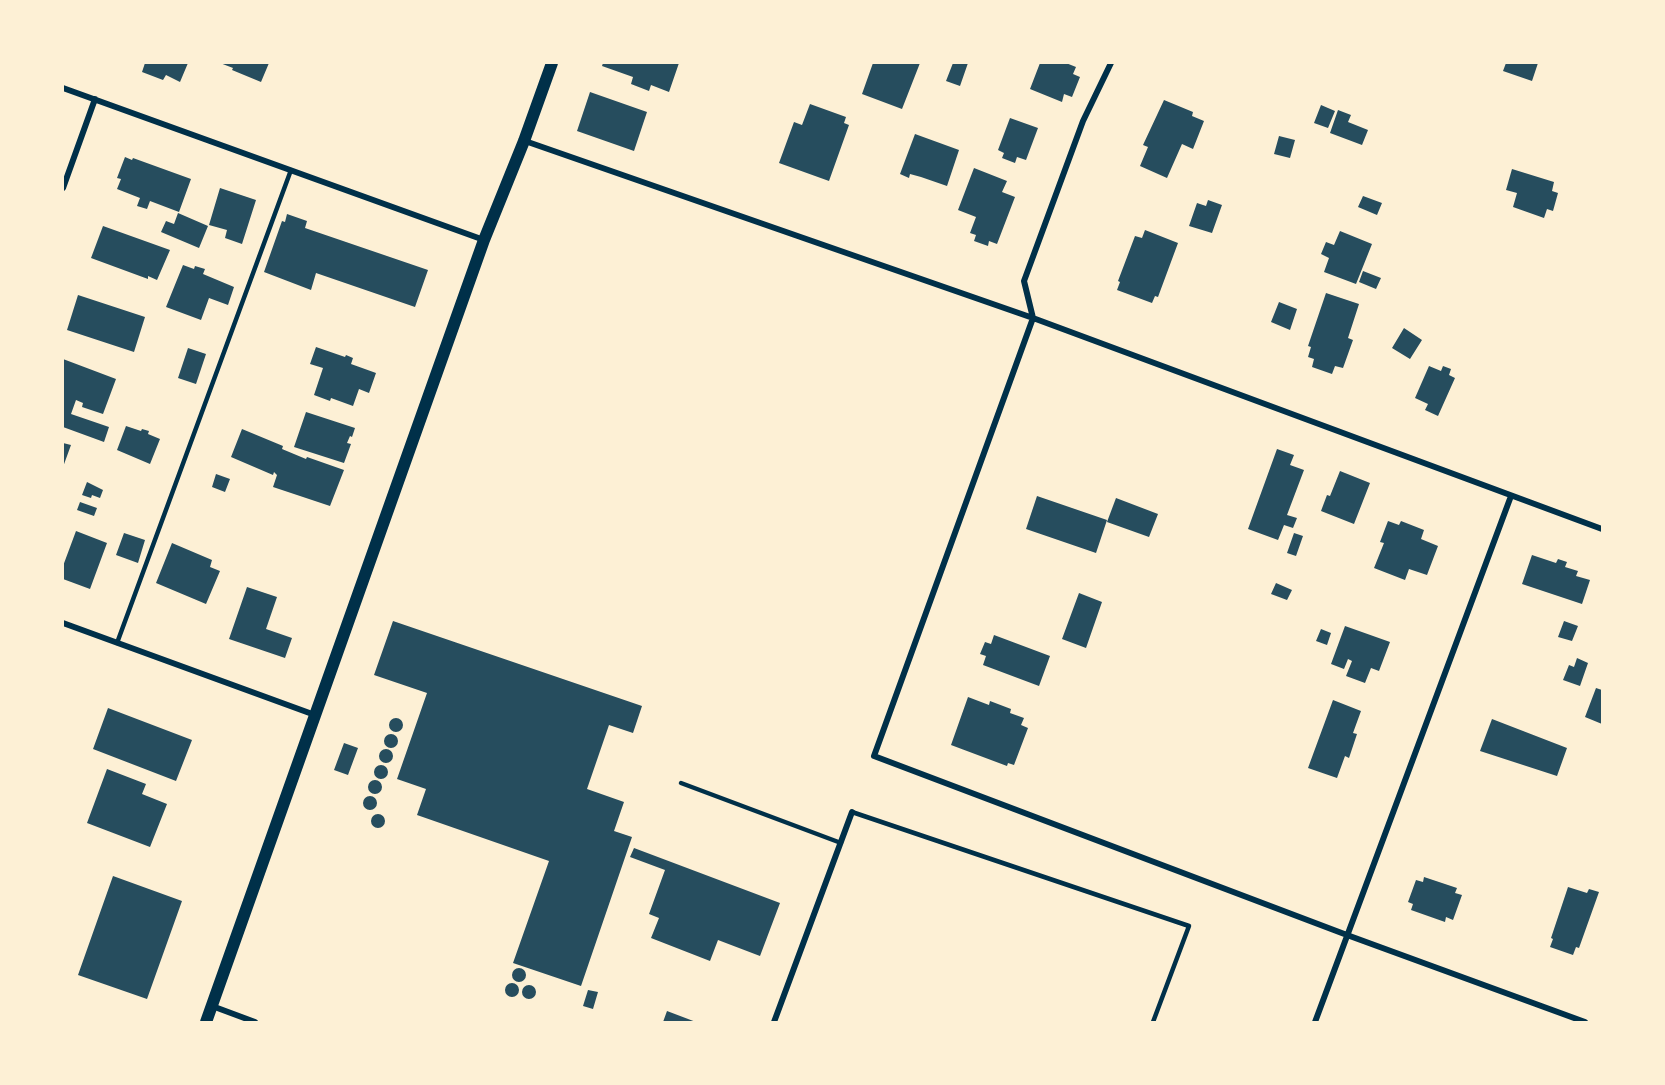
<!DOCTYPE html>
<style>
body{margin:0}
#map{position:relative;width:1665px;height:1085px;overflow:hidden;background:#fdf0d5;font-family:Poppins,sans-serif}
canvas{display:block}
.frame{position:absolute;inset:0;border:64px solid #fdf0d5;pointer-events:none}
</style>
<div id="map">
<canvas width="1665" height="1085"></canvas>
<div class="frame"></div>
</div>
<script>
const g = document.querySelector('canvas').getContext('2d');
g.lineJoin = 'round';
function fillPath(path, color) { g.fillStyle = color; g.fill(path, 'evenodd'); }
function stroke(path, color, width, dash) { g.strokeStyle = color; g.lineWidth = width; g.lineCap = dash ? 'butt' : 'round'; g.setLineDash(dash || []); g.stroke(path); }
fillPath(new Path2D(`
 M145,63H188L180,82L166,75L163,80L142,72Z
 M220,63H269L261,82L232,70L233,68Z
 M603,63H679L669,92L651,85L649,91L631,84L633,77L602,66Z
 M873,63H920L902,109L862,94Z
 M953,63H968L960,86L946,81Z
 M1040,63H1066L1076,67L1073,74L1080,77L1072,97L1064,94L1062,102L1030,89Z
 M1506,63H1538L1532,81L1503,71Z
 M590,92L647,112L634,151L577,131Z
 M1164,100L1193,112L1192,116L1204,121L1193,149L1182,144L1167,178L1140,166L1148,147L1143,145Z
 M810,104L846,117L844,123L849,125L829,181L779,163L794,122L802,125Z
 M1321,105L1335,111L1328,128L1314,123Z
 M1338,110L1351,115L1348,122L1368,130L1362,145L1330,133Z
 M1010,118L1038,128L1026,160L1017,157L1015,163L1002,158L1004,153L998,150Z
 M915,134L959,150L947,186L921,177L910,174L909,178L900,174Z
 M1279,136L1295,140L1290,158L1274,154Z
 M125,157L132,160L133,158L191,179L179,212L150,201L147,209L137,206L140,198L117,189L121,179L117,178Z
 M974,168L1007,181L1002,192L1015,197L997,244L989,241L988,246L974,241L976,235L970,233L976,217L958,210Z
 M1512,169L1554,182L1552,191L1558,193L1553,211L1547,209L1544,218L1513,207L1517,193L1506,190Z
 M220,188L256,200L242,244L225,238L227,230L209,225Z
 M1363,196L1382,203L1377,215L1358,207Z
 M1208,200L1222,205L1212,233L1189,226L1197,203L1206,206Z
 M178,213L208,226L199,248L161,232L166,221L174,224Z
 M287,214L307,221L305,228L428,270L415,307L316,273L311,290L264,272L282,221L285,222Z
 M103,226L170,250L157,280L148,276V279L91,258Z
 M1145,230L1178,243L1158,297L1155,296L1152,303L1117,290L1120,282L1118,281L1135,236L1142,238Z
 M1340,231L1372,244L1356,284L1324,272L1329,258L1321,254L1326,242L1334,245Z
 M183,265L194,269L195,266L205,269L203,274L234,287L228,305L209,298L201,320L166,307Z
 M1363,271L1381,278L1376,289L1359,282Z
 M1326,293L1359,304L1348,338L1353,340L1343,368L1335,366L1332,374L1312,367L1314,359L1308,357L1311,347L1308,346Z
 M78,295L145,317L134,352L67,330Z
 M1279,302L1297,309L1290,330L1271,322Z
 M1404,328L1422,340L1410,359L1392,348Z
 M316,347L345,357L346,355L353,358L351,364L376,373L369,393L359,389L353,406L331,398L330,401L314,395L323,368L310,364Z
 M188,348L206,354L196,384L178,378Z
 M63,359L116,379L103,414L82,407L83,403L76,400L71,414L109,427L104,442L63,427Z
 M1429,366L1441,371L1443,366L1451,369L1449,375L1455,378L1438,416L1425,410L1428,404L1415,398Z
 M306,412L355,428L352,437L350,436L347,443L351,444L344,463L294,447Z
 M126,426L141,431L142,429L149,431L148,434L160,439L150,464L117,450Z
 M242,429L283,446L282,449L306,459L307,457L344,470L330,506L273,487L277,475L274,472L273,475L231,457Z
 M63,443L71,445L63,467Z
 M1277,449L1294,455L1290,465L1304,470L1287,515L1297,518L1293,528L1284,525L1278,540L1248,529Z
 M1340,471L1370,483L1354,524L1321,511L1327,495L1330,496Z
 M216,474L230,479L225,492L212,487Z
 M87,482L103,490L100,498L92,495L91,498L82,495Z
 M1037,496L1107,520L1096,553L1026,529Z
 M1116,498L1158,514L1149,537L1107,522Z
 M80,502L97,508L94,516L77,510Z
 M1388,521L1399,525L1401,521L1424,530L1421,539L1438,546L1427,575L1409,569L1405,580L1374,568L1384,543L1380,542Z
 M76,531L107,543L90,589L63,579V566Z
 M124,533L145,540L138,563L116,555Z
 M1294,533L1303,536L1296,556L1287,553Z
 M172,543L212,560L210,567L220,571L206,604L156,583Z
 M1532,555L1556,563L1558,559L1567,562L1565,567L1578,571L1576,576L1590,580L1582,604L1522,584Z
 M1276,583L1292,590L1287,600L1271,594Z
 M247,587L277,597L266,629L292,638L285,658L229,639Z
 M1079,593L1102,602L1086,648L1062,639Z
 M393,621L642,706L633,733L609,725L587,789L624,802L614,831L632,837L581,986L513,963L549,861L417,815L426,789L397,779L427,693L374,675Z
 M1564,621L1578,626L1572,641L1558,637Z
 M1345,626L1390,642L1379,671L1371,668L1365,683L1346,676L1352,661L1348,659L1344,669L1331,664Z
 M1321,629L1331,633L1327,645L1316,641Z
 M994,635L1050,656L1039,686L983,665L986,656L980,654L985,642L991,644Z
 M1577,658L1588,663L1580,686L1563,680L1569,665L1574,667Z
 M1596,688L1602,690V724L1585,717Z
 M968,697L989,705L990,701L1011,709L1010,713L1024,718L1021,725L1028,728L1014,765L1008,763L1007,766L951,745Z
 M1333,700L1361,711L1353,733L1357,734L1349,758L1345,756L1337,778L1308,768Z
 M108,708L192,740L176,781L93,749Z
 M389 725a7 7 0 1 1 14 0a7 7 0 1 1-14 0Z
 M1492,719L1567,748L1557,776L1480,751Z
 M384 741a7 7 0 1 1 14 0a7 7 0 1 1-14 0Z
 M344,743L358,748L348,775L334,770Z
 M379 756a7 7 0 1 1 14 0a7 7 0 1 1-14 0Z
 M374 772a7 7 0 1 1 14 0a7 7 0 1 1-14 0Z
 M107,769L146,784L142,794L167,804L150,847L87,823Z
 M368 787a7 7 0 1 1 14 0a7 7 0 1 1-14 0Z
 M363 803a7 7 0 1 1 14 0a7 7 0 1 1-14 0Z
 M371 821a7 7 0 1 1 14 0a7 7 0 1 1-14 0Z
 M634,848L780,903L760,956L718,940L710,961L651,938L659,918L649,914L665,870L630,857Z
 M113,876L182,901L147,999L78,975Z
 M1424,877L1457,888L1455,893L1462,895L1453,920L1446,917L1445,922L1411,910L1413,904L1408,902L1416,880L1423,882Z
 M1568,887L1587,893L1589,889L1599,892L1579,948L1576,947L1573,955L1550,947L1553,939L1551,938Z
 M512 975a7 7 0 1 1 14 0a7 7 0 1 1-14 0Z
 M505 990a7 7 0 1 1 14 0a7 7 0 1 1-14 0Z
 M522 992a7 7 0 1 1 14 0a7 7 0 1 1-14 0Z
 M588,990L598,992L593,1009L583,1006Z
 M667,1011L696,1022H663Z`), '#264d5e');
stroke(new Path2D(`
 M117,643L291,170
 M681,783L841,843
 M852,812L1189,926L1153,1022`), '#003049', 4.5);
stroke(new Path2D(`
 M1111,63L1083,121L1024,281L1033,318L874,756L1347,935L1585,1022
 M63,88L484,240
 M525,141L1033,318L1602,529
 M63,188L95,99
 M63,623L315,715
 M212,1006L255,1022
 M774,1022L852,812
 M1315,1022L1511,496`), '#003049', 6);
stroke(new Path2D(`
 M206,1022L484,240L524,141L552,63`), '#003049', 12);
</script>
